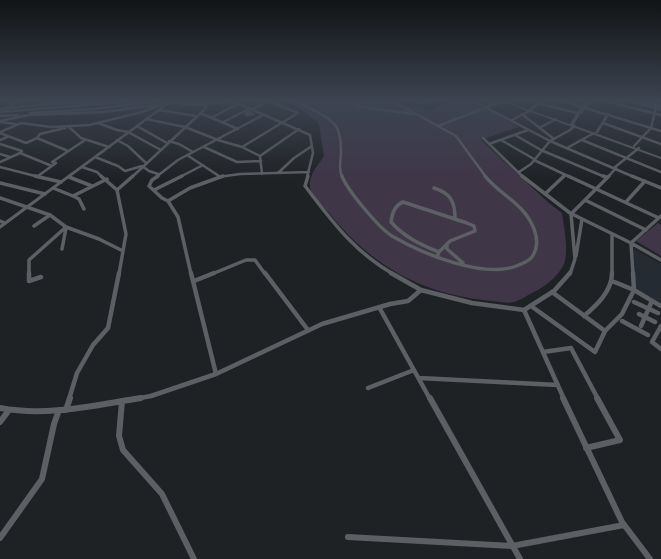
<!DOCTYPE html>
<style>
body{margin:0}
canvas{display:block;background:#1f2225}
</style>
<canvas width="661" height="559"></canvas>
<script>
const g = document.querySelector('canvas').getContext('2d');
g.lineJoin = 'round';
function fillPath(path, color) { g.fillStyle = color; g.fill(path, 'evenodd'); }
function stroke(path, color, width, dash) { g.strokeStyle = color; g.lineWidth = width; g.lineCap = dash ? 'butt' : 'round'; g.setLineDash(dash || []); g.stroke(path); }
fillPath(new Path2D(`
 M634,249L661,264V303L635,288Z`), '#252b32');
fillPath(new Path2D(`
 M284,101H393L413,107L418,106L428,111L445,104L440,101H470L497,113L518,127L481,140L550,204L562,213C564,228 568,246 565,261C562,273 546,286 536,291C529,294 521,300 514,302C506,304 493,301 484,300C420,293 370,264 330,214C324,207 311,196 310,188C308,175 318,165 324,156L319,124L313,118L295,106L296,105Z
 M658,223L661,225V256L636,241Z`), '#3f3648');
stroke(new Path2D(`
 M294,101C304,105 328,116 335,125C340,131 341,144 341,152C341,161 338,168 342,177
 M344,101L362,107L414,114
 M387,101L398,104L456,136L486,177
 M416,101L424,103L429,101
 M474,101L550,141L634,177
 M562,101L661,131
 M604,101L661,115
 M628,101L661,109
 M653,101L661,102
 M0,102L4,101
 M235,102L310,135L313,153L307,177
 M538,103L577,113
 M8,107L20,101
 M0,109L46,104L106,101
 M159,110L196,116
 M0,112L135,101
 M250,112L253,114L246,115L247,113Z
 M30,113L94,109L160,101
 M200,113L238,129
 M523,115L554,139
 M0,116L18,115
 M211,118L239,103
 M146,119L185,127L218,140L242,147L260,156L262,174
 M512,120L531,110L540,101
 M0,121L29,115L104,112L156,105
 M0,122L15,124
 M223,122L251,108
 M98,123L117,130L128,132L161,150
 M603,123L661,144
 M68,126L81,138L109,147
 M137,126L167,143
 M438,126L498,103L493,101L487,107
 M539,128L556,119
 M0,132L21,123L51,127L89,125L142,112L169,102L195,105L236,101
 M597,132L608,114
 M0,133L26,143L37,138L40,134L65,128
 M515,135L541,150L605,177
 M37,138L68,151
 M483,138L523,177
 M0,140L7,137
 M117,140L128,146L146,163
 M501,140L534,159
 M582,140L661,172
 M169,141L179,144L193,152
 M0,144L22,151
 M489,144L528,130
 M634,146L651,128L656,107
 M204,147L237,162L261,161
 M242,147L298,113L268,101L253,109
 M567,148L594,133
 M0,154L10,157
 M187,155L219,176
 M260,156L299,129
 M95,157L118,166L125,171L142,166L149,171L158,174
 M534,160L570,177
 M0,162L20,153L52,166
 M0,167L39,177
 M82,167L97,172L102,177
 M615,167L639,148
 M519,172L531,164L550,141L570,130L574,126
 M278,173L294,158L312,146
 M38,176L56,163L52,162L85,140
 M132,177L204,110L207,104
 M156,177L178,160L265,114
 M180,177L203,165
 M218,177L240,174L309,172
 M563,177L565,175
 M608,177L616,168`), '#5c5f63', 2.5);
stroke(new Path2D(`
 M35,176L61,182
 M158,176L152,180L149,186L162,198L168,201L190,188L223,176
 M308,176L305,186C332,221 353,251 393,274
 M342,176C347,190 379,228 392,236C423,254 485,280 519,265C524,263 529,261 532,257C538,248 538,239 534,229C524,203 501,196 485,176
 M522,176L570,213L631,243L661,260
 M568,176L659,218
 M603,176L606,177
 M632,176L661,188
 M69,177L92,186
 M0,183L45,194
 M53,188L73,196L107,179
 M434,188C450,193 455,201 455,218
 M117,190L133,176
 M154,190L182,176
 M545,194L564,176
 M73,196L79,199L84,209
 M0,198L50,215L66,227L99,239L123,251L126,234L117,190L101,176
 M585,200L646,230
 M168,201L178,217L191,274
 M403,202L467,223L474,226L475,231L450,241L439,252C421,245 404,237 391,222C392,213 395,205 403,202Z
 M626,202L645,181
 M0,221L5,223
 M34,226L50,215
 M612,234V274
 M447,245V249L463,263
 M62,249L66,228
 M576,256L582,219
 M437,257L439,252
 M29,274V260L66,227
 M119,274L123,251
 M212,274L246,260H255L265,274
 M570,274L575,259L571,214L609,176
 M633,274L631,243L661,216`), '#5c5f63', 3.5);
stroke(new Path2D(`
 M29,273V281L41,277
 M191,273L216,374
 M265,273L308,330
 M391,273L421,290L472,303L524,310L554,291L570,273
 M194,281L214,273
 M612,281L634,290L661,306
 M552,292L605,331
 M634,302L658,313
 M531,306L595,352L605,331L622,314L634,290L633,273
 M379,307L430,399
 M524,310L564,399
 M639,314L655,322
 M584,316C597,305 612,291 612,273
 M622,321L648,335
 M641,326L651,303
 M661,326L652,342L661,349
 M543,352L571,348L598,399
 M419,378L558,385
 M368,388L414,370
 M69,399L77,373L93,345L108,328L119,273
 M135,399L151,396L216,374L322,324L390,304L408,301L421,290`), '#5c5f63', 4.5);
stroke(new Path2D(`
 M430,398L520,559
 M563,398L622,522L650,559
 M122,401L119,436L123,450L162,494L194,559
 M0,408C47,417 95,405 141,398
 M66,410L70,398
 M0,422L9,410
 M586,448L620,440L597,398
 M348,537L512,546L624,525
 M0,538L42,479L54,424L59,410`), '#5c5f63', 6);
fillPath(new Path2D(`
 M169,101H173L0,229V225Z
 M500,101H504L570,124L584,101H587L583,107L588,101H590L582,114H580L574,124L576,126L661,157V159Z`), '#5c5f63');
const rail = new Path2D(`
 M640,101L661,106`);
stroke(rail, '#96999b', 2);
stroke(rail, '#0a0b0d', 1, [2]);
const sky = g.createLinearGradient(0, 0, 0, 179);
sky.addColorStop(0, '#111314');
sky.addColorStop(0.56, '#3c4451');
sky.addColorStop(1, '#3c445100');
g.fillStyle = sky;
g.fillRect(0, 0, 661, 179);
</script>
